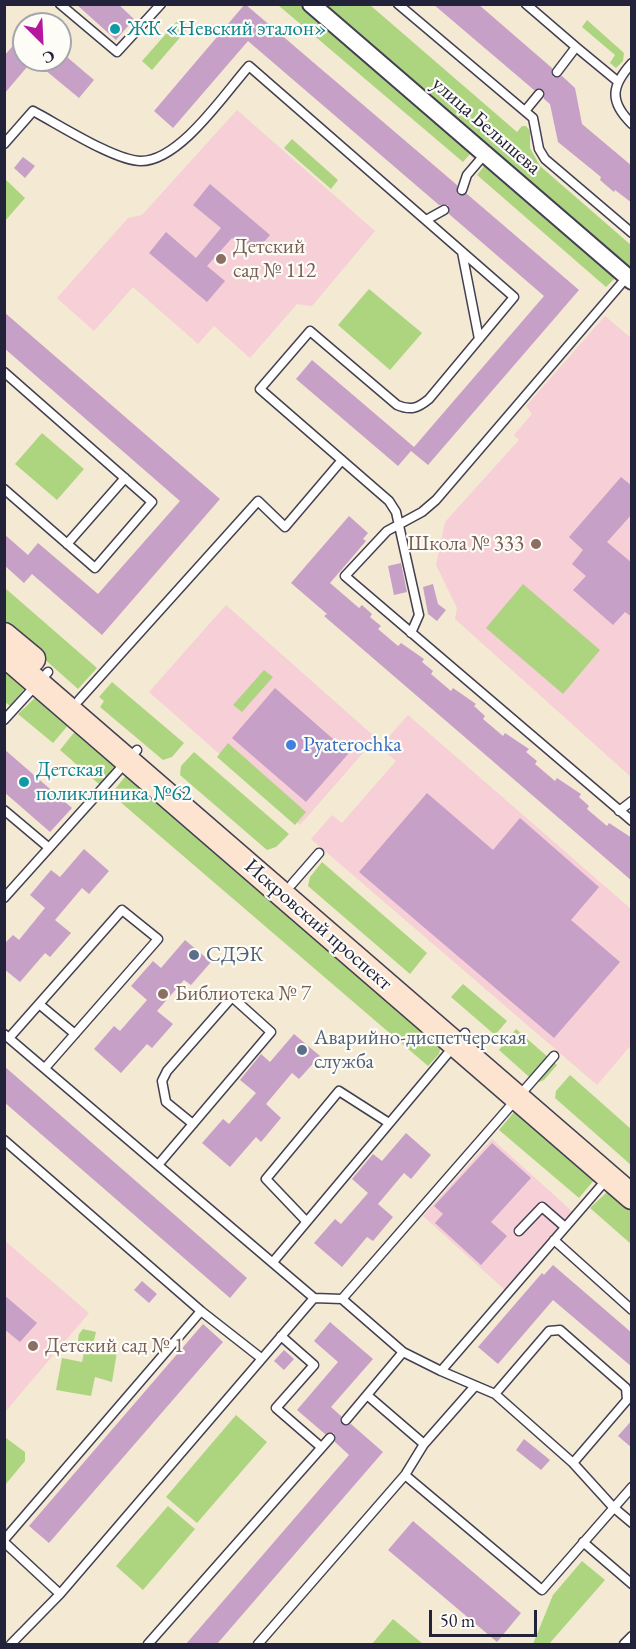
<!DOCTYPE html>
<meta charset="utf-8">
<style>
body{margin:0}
#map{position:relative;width:636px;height:1649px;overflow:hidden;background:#f4e9d2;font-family:"EB Garamond",serif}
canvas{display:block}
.frame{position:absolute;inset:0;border:6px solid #22223b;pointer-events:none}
.north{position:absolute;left:12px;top:12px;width:60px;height:60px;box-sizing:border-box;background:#fdfcf7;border:2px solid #a5a5ac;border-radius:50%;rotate:156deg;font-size:16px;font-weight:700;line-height:24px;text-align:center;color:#22223b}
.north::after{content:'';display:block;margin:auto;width:21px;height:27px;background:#b5179e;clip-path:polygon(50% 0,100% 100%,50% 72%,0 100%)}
.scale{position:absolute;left:429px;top:1610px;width:108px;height:27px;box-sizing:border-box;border:3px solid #22223b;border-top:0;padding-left:8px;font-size:18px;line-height:21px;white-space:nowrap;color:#22223b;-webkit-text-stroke:4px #fdfcf7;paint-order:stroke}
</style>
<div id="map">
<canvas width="636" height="1649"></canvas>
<div class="frame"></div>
<div class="north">С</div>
<div class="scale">50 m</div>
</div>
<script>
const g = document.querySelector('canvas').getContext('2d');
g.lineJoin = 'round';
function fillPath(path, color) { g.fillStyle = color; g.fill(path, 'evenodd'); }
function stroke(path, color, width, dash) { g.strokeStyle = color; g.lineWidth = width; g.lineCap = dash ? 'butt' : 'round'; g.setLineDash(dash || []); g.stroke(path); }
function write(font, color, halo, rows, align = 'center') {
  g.font = font + ' "EB Garamond",serif'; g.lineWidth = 4.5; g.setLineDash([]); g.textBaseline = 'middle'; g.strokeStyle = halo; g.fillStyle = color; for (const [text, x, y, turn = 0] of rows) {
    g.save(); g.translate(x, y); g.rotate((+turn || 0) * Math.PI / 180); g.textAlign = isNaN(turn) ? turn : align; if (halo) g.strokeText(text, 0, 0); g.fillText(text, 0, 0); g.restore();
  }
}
fillPath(new Path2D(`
 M237,110L375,231L312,306L297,304L250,358L214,326L198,344L133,287L94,331L57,298L128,218L142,215Z
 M605,316L631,338V777L455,619L457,608L436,565L445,522L519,440L514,435L532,414L526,406Z
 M226,605L376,738L300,825L149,692Z
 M408,715L631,909V1045L597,1085L311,839L332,815L342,823L396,761L380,747Z
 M492,1139L574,1213L505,1290L423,1216Z
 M5,1241L89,1313L5,1412Z`), '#f6cfd7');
fillPath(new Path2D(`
 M278,5H300L471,153L463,162Z
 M325,5H370L517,132L522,126H526L530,131V148L540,166L631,245V270Z
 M179,19L189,27L152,70L142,61Z
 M587,20L624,53L623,61L616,68L610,63L615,55L582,27Z
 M292,139L338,180L331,189L284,148Z
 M485,165L615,278L606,287L477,175Z
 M5,179L25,198L5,221Z
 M369,289L422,333L390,370L338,325Z
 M42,433L84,469L57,500L15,464Z
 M523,584L600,650L563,694L486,628Z
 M5,588L97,668L78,689L5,624Z
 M4,666L26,687L10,706L5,702Z
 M264,670L273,677L242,712L233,705Z
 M112,682L184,743L172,757L163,760L100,707L104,701L99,697Z
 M36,697L70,723L53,743L18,714Z
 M77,729L118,764L100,785L60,750Z
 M228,743L306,812L295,825L217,757Z
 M194,752L289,834L276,847L267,850L180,775L181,766Z
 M128,773L441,1046L439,1054L428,1066L111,794Z
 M322,862L427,953L410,974L308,886L310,877Z
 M463,984L507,1021L495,1035L451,997Z
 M516,1029L557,1065L544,1080L536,1083L499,1050Z
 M570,1075L631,1129V1165L555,1098L556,1091Z
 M515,1111L595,1179L579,1198L499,1130Z
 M607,1192L631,1208V1244L590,1208Z
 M83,1329L96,1332L93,1344L117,1352L112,1382L95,1377L91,1396L56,1390L62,1358L82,1362L85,1348L77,1347L79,1334Z
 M236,1415L267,1442L197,1523L166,1497Z
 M6,1438L25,1452V1461L5,1485Z
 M168,1506L195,1529L143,1590L116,1566Z
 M582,1561L605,1580L549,1644H533L553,1595Z
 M393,1619L423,1644H372Z`), '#add580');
fillPath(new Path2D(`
 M76,4H118L134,19L116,40Z
 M245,4L457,185L458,195L467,194L579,290L428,465L411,451L398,466L296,379L312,360L414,447L544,296L449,214L448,205H439L248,41L173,128L154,111Z
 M433,4H478L552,68L553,77L562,76L575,88L582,124L632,166V203L615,190L614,192L600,180L601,177L558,142L550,104L544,99L543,90H534Z
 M24,33V60H33L4,94V56Z
 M60,51L94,80L79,98L33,60H60Z
 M23,157L35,166L25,178L14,168Z
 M210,184L270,235L253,255L232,238L207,266L225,281L207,302L149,253L166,232L196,258L221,228L193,205Z
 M4,312L220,499L102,635L32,574L24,583L4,565V534L28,555L38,543L98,594L180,501L4,348Z
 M621,477L632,486V514L607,542L632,563V617L625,612L613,625L573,590L586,576L572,564L583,550L569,537Z
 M349,516L368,533L363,539L366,541L330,583L359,608L362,605L372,614L370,617L381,626L378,629L398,646L401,643L424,659L422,662L433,671L431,674L451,691L453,688L476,704L474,706L485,716L483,719L503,736L505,733L529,749L526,752L537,761L535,764L555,781L557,778L581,794L579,797L589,806L587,809L607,826L609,823L632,838V881L324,616L327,614L291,583Z
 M401,563L407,592L394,595L388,566Z
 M433,584L438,604L446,610L437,621L428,614L423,587Z
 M275,688L349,753L306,802L232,738Z
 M4,749L72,808L50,832L4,792Z
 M427,793L493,850L520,818L599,887L571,920L620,962L554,1038L359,872Z
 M84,849L109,871L89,894L82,888L55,920L71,933L50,957L45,953L20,982L4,969V944L13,935L19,940L45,908L30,895L51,870L60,877Z
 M185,940L211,962L191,985L184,980L157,1011L173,1024L152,1048L147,1044L121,1073L94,1049L114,1026L120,1031L147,1000L131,986L153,961L161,968Z
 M294,1034L320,1056L299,1079L292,1073L266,1104L281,1118L261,1142L256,1137L230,1167L202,1143L223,1119L229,1124L256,1093L240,1080L261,1054L270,1062Z
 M4,1066L247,1278L230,1298L4,1102Z
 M406,1133L431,1155L411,1179L404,1173L378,1204L393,1217L373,1241L367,1237L342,1267L314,1243L335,1219L341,1224L368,1193L352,1179L373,1154L382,1161Z
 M492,1143L531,1178L491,1222L507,1236L481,1265L435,1223L443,1214L434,1206Z
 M553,1265L632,1333V1367L553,1300L498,1364L478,1347L542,1273L544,1275Z
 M142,1281L157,1294L149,1303L134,1290Z
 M4,1295L37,1323L20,1342L4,1329Z
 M330,1322L373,1359L331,1407L341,1416L342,1424H351L383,1452L217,1644H186L349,1455L335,1442L334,1433L325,1434L297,1410L338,1362L314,1341Z
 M203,1324L223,1342L49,1543L29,1526Z
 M284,1350L294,1359L284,1370L274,1361Z
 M632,1420V1448L618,1436Z
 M524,1439L550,1460L541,1470L516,1450Z
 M413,1521L521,1613L497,1642L388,1550Z`), '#c7a0c8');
const lane = new Path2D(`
 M60,4L117,52L161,4
 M398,4L533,118L539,149L545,159L632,233
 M526,4L576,47
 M632,63C612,85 608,101 632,124
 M557,72L576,47L616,80
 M525,111L539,94
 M4,144L33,111C58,124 115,161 141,161C180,161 225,93 249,66L514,297L429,399C418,408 411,411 397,405L310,331L260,389L389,501L396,512L419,615L411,633
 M462,190L467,175L485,154
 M426,220L444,210
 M462,252L479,339
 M627,277L436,500L422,512L387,531L345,576L632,821
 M4,372L152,502L95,568L4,489
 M67,544L125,478
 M79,700L258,501L285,527L342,460
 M4,720L48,672
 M4,810L48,847
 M619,811L632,801
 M292,884L319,853
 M4,898L137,750
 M39,1004L75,1034
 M4,1034L314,1298L342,1299L403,1352L441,1371L495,1394L573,1463L613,1507L632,1523
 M9,1038L122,910L158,939L45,1068
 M4,1140L201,1311L261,1358
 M158,1165L271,1032L232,997L167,1071L162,1081L166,1102L193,1124
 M306,1221L266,1179L339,1091L389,1123
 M519,1231L542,1207L565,1227
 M554,1240L632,1310
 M273,1262L465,1033
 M342,1299L554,1056
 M281,1336L314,1365L276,1408L321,1447
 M441,1371L607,1179
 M475,1386L424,1444L405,1475L542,1590L632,1487
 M495,1394L549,1331L560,1330L626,1388L627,1400L573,1463
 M367,1395L424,1444
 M346,1420L403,1352
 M4,1540L201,1311
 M4,1542L60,1594
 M583,1542L632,1584
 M11,1644L60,1594L314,1298
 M148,1644L330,1438
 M258,1644L405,1475
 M624,1644L632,1636`);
const street = new Path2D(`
 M311,4L632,281`);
const secondary = new Path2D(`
 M4,635L33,659
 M4,654L632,1197`);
stroke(lane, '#424052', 11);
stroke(street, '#424052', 20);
stroke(secondary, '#424052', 27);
stroke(lane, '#fff', 8);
stroke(street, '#fff', 16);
stroke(secondary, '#fde4d1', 24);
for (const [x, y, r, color] of [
 [115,29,6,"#0f9aa8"],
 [221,259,6,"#8d6e63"],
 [536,544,6,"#8d6e63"],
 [291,745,6,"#3f7fe0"],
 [24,782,6,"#0f9aa8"],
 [194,955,6,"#5c6f8a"],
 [163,994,6,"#8d6e63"],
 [302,1050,6,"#5c6f8a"],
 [33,1346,6,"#8d6e63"]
]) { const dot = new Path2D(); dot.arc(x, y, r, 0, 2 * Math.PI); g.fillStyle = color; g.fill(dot); stroke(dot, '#fdfcf7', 2); }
write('21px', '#0d838f', '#fdfcf7', [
 ["ЖК «Невский эталон»",127,29],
 ["Детская",36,770],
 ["поликлиника №62",36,794]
], 'left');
write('21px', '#22223b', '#fdfcf7', [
 ["улица Белышева",486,126,41],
 ["Искровский проспект",318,925,41]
]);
write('21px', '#785e54', '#fdfcf7', [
 ["Детский",233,247],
 ["сад № 112",233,271],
 ["Школа № 333",524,544,"right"],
 ["Библиотека № 7",175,994],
 ["Детский сад № 1",45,1346]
], 'left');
write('21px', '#366cbe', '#fdfcf7', [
 ["Pyaterochka",303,745]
], 'left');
write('21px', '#4e5e75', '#fdfcf7', [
 ["СДЭК",206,955],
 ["Аварийно-диспетчерская",314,1038],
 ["служба",314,1062]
], 'left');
</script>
